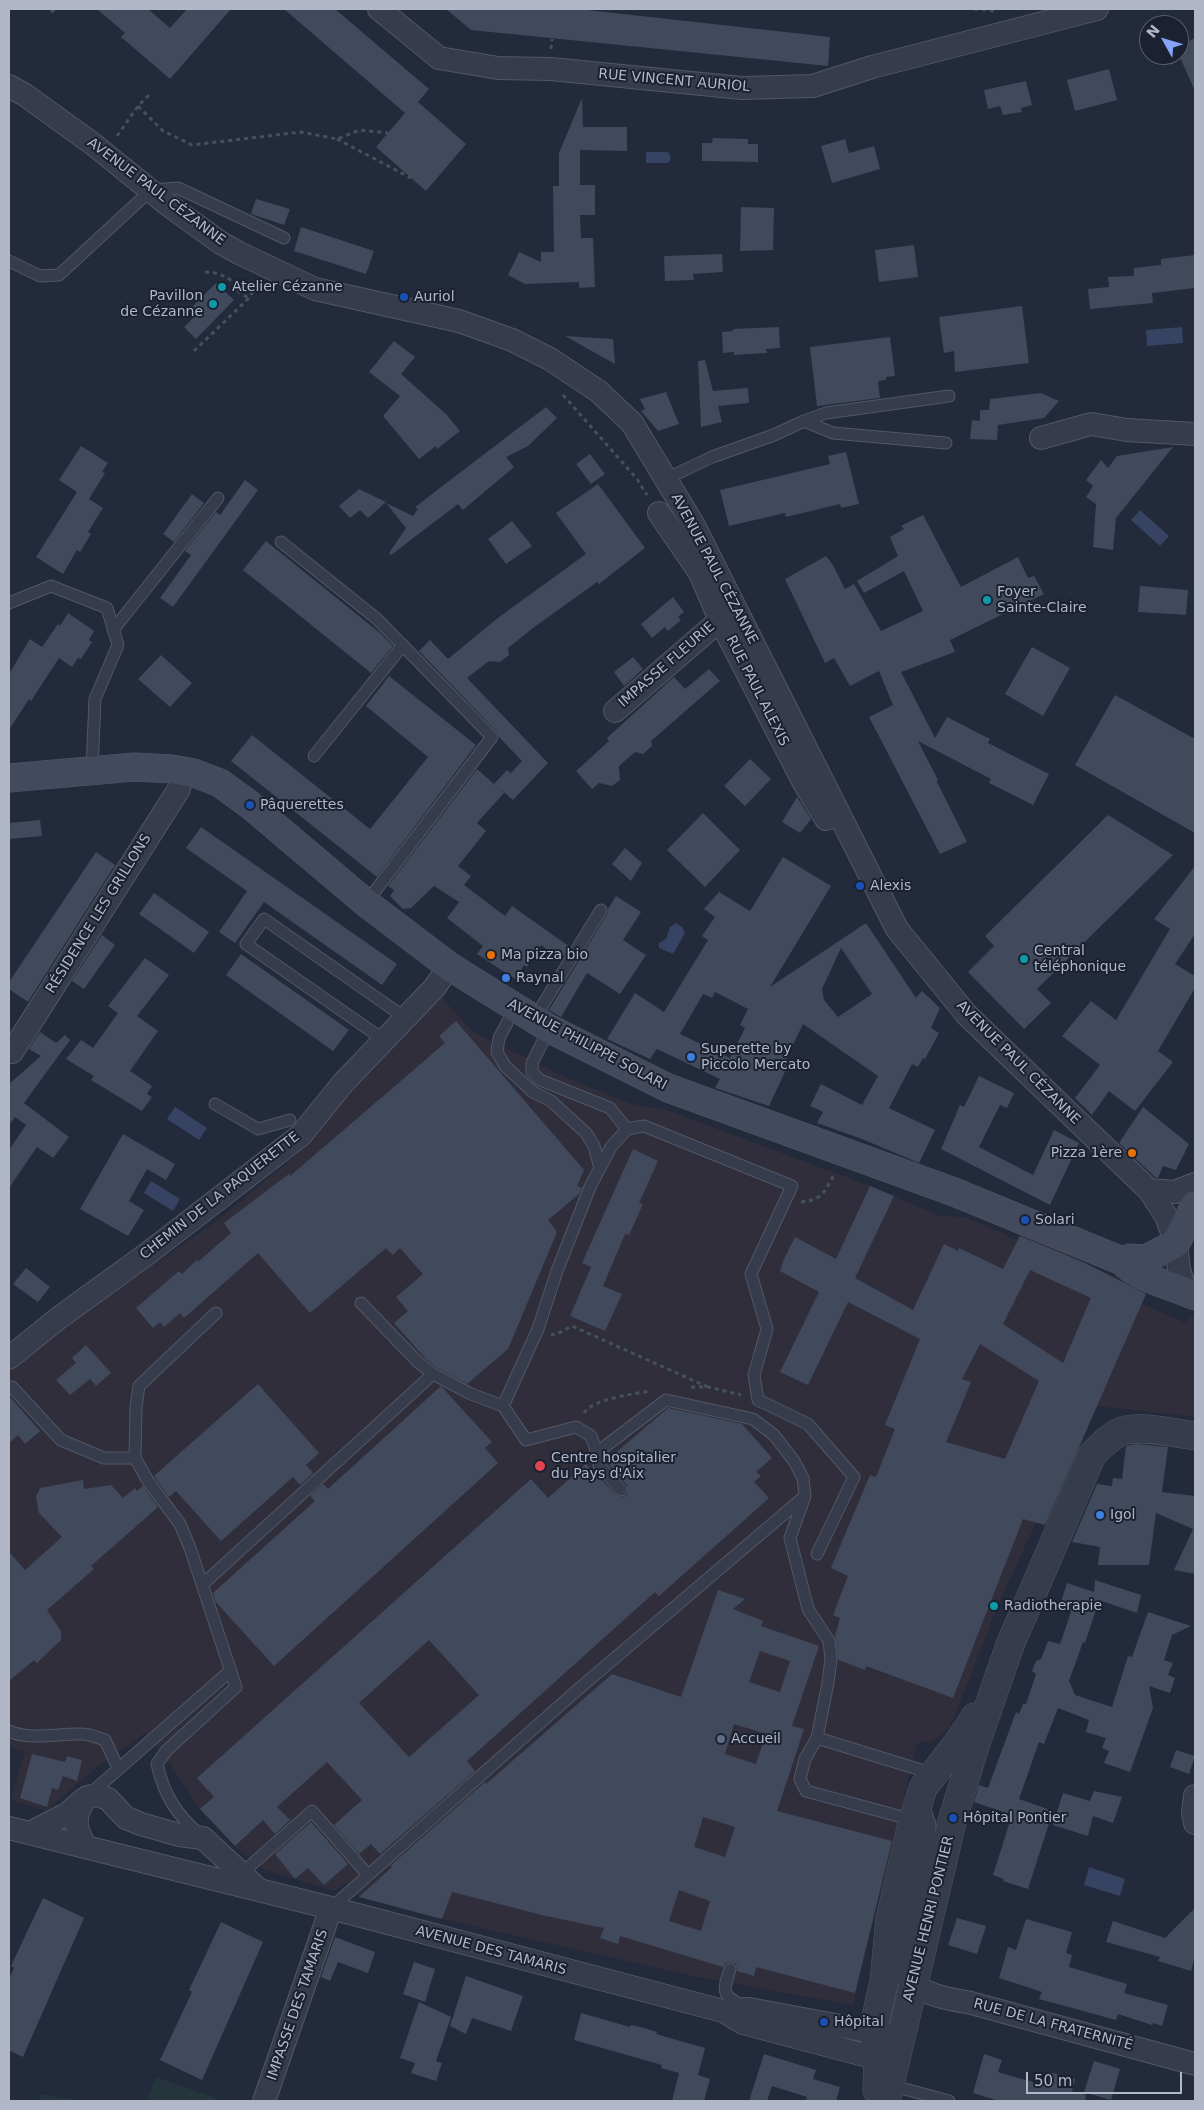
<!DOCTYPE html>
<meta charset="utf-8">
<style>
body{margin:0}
#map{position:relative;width:1204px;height:2110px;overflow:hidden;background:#222a3b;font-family:"DejaVu Sans",sans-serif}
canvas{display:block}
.frame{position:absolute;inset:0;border:10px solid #b1b7c7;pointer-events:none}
.north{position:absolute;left:1139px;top:15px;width:50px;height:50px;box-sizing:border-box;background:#1b2130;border:1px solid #575d6c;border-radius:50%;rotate:309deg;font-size:14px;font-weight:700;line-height:20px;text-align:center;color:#b1b7c7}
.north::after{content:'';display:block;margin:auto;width:18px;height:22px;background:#86a3f7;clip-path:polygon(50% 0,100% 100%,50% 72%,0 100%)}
.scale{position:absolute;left:1026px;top:2072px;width:156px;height:22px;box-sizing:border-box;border:2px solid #b1b7c7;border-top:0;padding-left:6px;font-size:15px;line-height:18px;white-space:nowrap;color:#b1b7c7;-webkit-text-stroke:4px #1b2130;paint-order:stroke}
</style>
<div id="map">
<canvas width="1204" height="2110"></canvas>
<div class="frame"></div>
<div class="north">N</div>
<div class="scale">50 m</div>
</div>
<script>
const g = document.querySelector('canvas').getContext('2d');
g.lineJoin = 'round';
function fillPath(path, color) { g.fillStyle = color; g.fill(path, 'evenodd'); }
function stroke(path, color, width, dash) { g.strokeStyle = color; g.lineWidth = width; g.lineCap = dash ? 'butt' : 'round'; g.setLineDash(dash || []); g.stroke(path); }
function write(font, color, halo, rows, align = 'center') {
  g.font = font + ' "DejaVu Sans",sans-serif'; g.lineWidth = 4; g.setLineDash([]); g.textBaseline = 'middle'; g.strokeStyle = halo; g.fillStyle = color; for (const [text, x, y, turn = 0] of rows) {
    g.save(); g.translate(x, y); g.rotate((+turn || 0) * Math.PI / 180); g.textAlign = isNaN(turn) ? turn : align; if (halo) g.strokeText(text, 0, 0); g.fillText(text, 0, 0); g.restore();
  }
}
fillPath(new Path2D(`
 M440,996L473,1032L567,1078L637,1106L664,1109L870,1186L939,1216L965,1217L1018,1240L1022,1233L1147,1292L1142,1304L1186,1323L1190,1316L1195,1318V1417L1097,1406L1047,1525L1036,1523L1000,1600L950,1728L930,1744L928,1741L917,1743L853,2005L698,1977L442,1919L359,1897L346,1883L334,1891L263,1869L235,1846L200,1809L169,1762L145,1733L96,1768L46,1811L11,1800L25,1752L9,1747V1369L71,1322L217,1221L295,1156L373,1067Z`), '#312e3c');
fillPath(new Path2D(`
 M156,2077L224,2101H147Z
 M40,2094L82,2101H39Z`), '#24363c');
fillPath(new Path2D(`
 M646,152H668L671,158L668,163H646Z
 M1182,327L1183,343L1147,346L1146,330Z
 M1140,510L1169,536L1160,546L1131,520Z
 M676,923L682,927L685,933L673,954L659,948V943L666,939L670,927Z
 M175,1107L207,1128L199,1140L167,1119Z
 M151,1181L180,1199L173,1211L144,1193Z
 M1089,1867L1125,1879L1120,1896L1084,1885Z`), '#364362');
fillPath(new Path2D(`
 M97,9H148L170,28L187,9H231L170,79L121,37L125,33Z
 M284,9H335L429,89L418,102L466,144L426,191L376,147L405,113Z
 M446,9H578L830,37L828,66L471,30Z
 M1195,38V91L1179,55V46Z
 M1109,69L1117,100L1075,111L1067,80Z
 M1026,81L1032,105L1021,108L1022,112L1003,115L1000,106L988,109L984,90Z
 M582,98L583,127H627V151L580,150V185H595V215H580L581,238H593L595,287L579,288V282L525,284L508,275L519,252L541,262V252H554L553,186H559V153Z
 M713,138L748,139V144H758V162L702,161V143H712Z
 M845,139L849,153L874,146L880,169L832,183L821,146Z
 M256,199L290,209L284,225L251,214Z
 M741,207L774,208L773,250L740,251Z
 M301,227L374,251L366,274L294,251Z
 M914,245L918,277L879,282L875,250Z
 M722,254L723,272L693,274L694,280L665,281L664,256Z
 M1195,255V288L1152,293L1153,303L1090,309L1088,289L1109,287L1108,277L1134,276V268L1161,265V259Z
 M216,283L234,300L196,339L184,327L197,314L191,308Z
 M1022,306L1029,363L955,372L954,351L944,353L939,317Z
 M779,327L780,348L766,349L767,353L734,355V352L723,353L722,332L733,331V329Z
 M565,336L613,339L615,364Z
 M890,337L895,376L886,377V380L878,381L880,398L817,406L810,347Z
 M394,341L415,357L401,374L447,415L460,431L437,449L436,446L419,459L383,416L400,396L369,372Z
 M705,360L713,391L748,388L749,403L718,406L722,422L701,427L698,361Z
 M666,392L679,424L658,431L641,411L645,409L640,399Z
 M1041,393L1059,401L1044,418L998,425L997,440L970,439L972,420L980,421V410H989L990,399Z
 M546,407L557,418L528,446L506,457L514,467L463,510L458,504L391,555L389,553L406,528L386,503L413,516L418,509L415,507Z
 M81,446L108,463L102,472L105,473L89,499L103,508L88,532L91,534L80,552L77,550L63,574L36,557L77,492L59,480Z
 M1173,447L1116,518L1113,550L1093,547L1096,504L1086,497L1093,486L1086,480L1101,460L1108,468L1117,456Z
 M846,452L859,504L841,508L840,504L786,517L785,513L729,526L720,490L830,464L828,456Z
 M590,454L605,474L591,484L576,464Z
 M245,480L258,490L173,607L160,598L191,555L185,551L216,512L220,515Z
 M598,484L645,548L599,584L597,582L533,628L508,648L509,655L500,662L489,661L467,678L548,763L513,800L494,784L507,770L511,773L522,761L499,737L497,732L419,651L430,640L448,659L499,617L586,554L556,513Z
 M359,489L386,502L368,518L360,510L350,518L339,506Z
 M192,494L204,503L174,542L163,534Z
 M923,515L961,587L1018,557L1028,578L1034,576L1044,594L950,640L955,652L901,672L935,738L947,717L990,739L988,743L1049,774L1033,805L989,783L991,779L918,741L938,780L937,782L967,842L940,854L869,717L893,705L879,671L850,686L834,658L825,663L785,579L826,556L833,565L845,589L854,584L881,631L923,611L904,571L864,593L857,581L898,556L890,537L904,529L901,526Z
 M512,521L532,546L506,564L488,539Z
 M266,541L380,633L393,646L371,673L243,570Z
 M1140,586L1188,590L1186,615L1138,612Z
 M673,597L684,612L678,617L681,620L668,631L665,627L652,638L641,624Z
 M68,613L94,631L89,640L92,642L81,659L78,658L72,667L59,658L31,701L29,699L9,730V674L30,639L42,647L58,624L60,626Z
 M1032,647L1070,668L1043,716L1005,694Z
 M161,655L192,683L170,707L138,679Z
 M633,657L643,669L624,686L614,672Z
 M709,669L720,681L651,741L652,746L643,754L635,752L619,766L620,780L612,786L599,783L592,789L576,771L609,741L607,738L674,677L685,689Z
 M389,676L476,745L377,877L231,761L252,735L370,829L428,757L366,706Z
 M1115,695L1195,739V833L1075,765Z
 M750,759L771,779L745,806L724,786Z
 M477,769L504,793L477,823L486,831L458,866L471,876L464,885L505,916L512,906L570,947L561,960L541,945L527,967L524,965L515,979L477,954L483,946L447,918L459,902L434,886L411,908L403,909L390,896L394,890L388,886Z
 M797,797L811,819L800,833L782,822Z
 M703,813L740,850L705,887L667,850Z
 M1108,815L1173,855L1037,989L1051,1003L1024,1029L968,972L994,946L985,936Z
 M40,820L42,836L9,839V823Z
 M201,827L397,964L382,985L264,902L235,943L219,932L247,891L186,848Z
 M625,848L642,863L631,881L612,864Z
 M96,852L115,865L28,1002L9,989V982Z
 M783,857L831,886L770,987L866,923L916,998L922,991L940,1008L931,1028L939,1033L925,1059L923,1058L918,1067L912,1064L889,1108L935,1130L919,1163L862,1139L817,1123L823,1112L810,1106L821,1084L862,1105L878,1076L803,1024L786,1059L790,1061L769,1106L715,1088L720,1079L657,1049L650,1059L607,1039L635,993L664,1012L708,940L702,936L715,917L704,909L719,892L750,911ZM841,948L872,994L838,1017L824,1000L822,989ZM715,992L748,1009L740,1025L745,1028L730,1058L680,1034L703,994L712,998Z
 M1195,866V934L1175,964L1195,976V988L1158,1051L1173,1062L1135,1111L1109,1091L1092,1115L1075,1098L1100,1065L1062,1036L1091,1001L1116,1020L1170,929L1154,919Z
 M154,893L209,932L194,953L139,914Z
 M616,896L641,912L623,940L646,955L620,994L587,973L561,1017L549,1010L607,914L608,909Z
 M102,935L115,945L84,989L72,981Z
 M241,954L349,1030L333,1051L226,975Z
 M145,958L169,975L137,1016L158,1031L130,1071L152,1086L147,1094L152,1097L142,1111L91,1080L94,1076L66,1059L81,1040L93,1048L118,1013L108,1006Z
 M456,1021L584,1170L577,1186L582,1188L579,1194L548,1220L557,1232L508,1349L467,1384L437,1368L425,1358L394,1323L408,1311L396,1297L423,1274L400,1248L393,1255L386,1248L310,1313L258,1253L184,1318L180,1313L164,1327L160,1322L153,1328L136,1308L179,1271L182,1274L197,1260L198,1262L231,1233L224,1223L289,1174L290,1176L445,1043L439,1036Z
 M40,1032L56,1043L65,1035L70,1040L24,1103L69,1137L53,1158L37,1147L9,1188V1150L26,1125L15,1117L9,1125V1084L41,1056L29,1049Z
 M979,1076L1014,1093L1007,1108L1000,1105L979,1147L1033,1175L1054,1130L1079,1143L1050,1205L941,1149L960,1105L964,1107Z
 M1143,1107L1189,1144L1176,1170L1163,1166L1158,1178L1155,1177L1119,1143Z
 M123,1134L175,1164L166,1180L147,1169L129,1201L144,1210L128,1236L80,1209Z
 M633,1149L658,1161L639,1203L643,1204L629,1235L625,1234L603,1286L622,1294L605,1331L570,1316L591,1267L582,1263Z
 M870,1186L894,1196L855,1278L913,1310L944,1244L958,1251L959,1248L1003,1269L1020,1236L1085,1263L1146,1294L1045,1525L1023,1519L953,1698L866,1666L865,1670L838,1660L835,1636L840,1618L833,1615L848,1576L831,1568L870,1475L876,1477L895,1429L885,1425L920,1339L848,1302L808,1385L780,1372L819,1292L780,1271L784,1259L795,1237L836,1259ZM1030,1270L1091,1298L1063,1363L1003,1324ZM980,1344L1039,1381L1005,1459L946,1442L971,1382L962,1379Z
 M26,1268L50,1287L38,1302L13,1284Z
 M86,1345L111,1373L96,1386L90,1379L70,1395L56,1380L76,1363L72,1358Z
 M258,1384L319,1453L306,1465L313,1473L300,1485L293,1477L221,1541L176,1491L169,1497L154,1476Z
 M441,1386L492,1442L485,1448L498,1463L274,1666L215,1601L213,1593L315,1501L310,1496L323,1484L328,1489Z
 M9,1396L40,1431L25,1444L18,1435L9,1443Z
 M668,1408L742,1424L772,1458L756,1472L761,1476L754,1482L769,1498L659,1596L655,1592L467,1761L475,1771L380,1854L371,1844L359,1854L334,1825L362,1800L327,1762L277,1807L290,1820L275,1834L263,1820L235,1846L200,1809L214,1797L197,1778L531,1479L548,1498L586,1464L616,1495L622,1497L626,1496L628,1492L627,1485L606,1461ZM429,1640L479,1695L409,1757L359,1703Z
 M1137,1444L1168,1447L1162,1492L1195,1496V1574L1174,1570L1193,1529L1156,1513L1149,1565H1098L1100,1547L1072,1542L1097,1484L1112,1486L1113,1478L1122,1479L1126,1446Z
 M83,1480L84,1489L111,1485L123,1498L135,1488L137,1491L143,1486L158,1507L91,1566L94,1569L47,1610L61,1631V1640L37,1663L34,1660L9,1681V1552L25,1570L62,1537L39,1513L36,1497L40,1488Z
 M1095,1580L1141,1595L1137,1613L1099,1600L1085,1643L1083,1642L1069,1681L1075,1695L1112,1707L1128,1656L1132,1657L1148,1612L1191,1626L1172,1635L1164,1660L1173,1663L1168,1675L1175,1678L1170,1693L1149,1686L1153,1708L1130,1772L1104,1763L1109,1751L1102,1748L1106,1738L1086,1732L1089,1720L1058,1708L1044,1744L1039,1742L1019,1799L1053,1811L1028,1889L1003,1881L1004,1879L993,1875L1012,1815L974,1802L979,1785L988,1788L1016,1712L1019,1714L1023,1704H1026L1036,1674L1032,1671L1036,1661L1041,1659L1048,1641L1060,1644L1071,1612L1059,1608L1067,1583L1094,1592Z
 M718,1590L745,1599L733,1609L763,1621L761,1626L819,1646L792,1726L804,1729L777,1811L892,1841L855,1993L756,1967L754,1976L737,1971L736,1964L732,1962L725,1963L723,1967L620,1936L618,1944L600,1938L604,1928L546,1916L452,1892L442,1919L359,1897L392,1867L390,1866L485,1782L486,1784L612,1674L681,1697ZM760,1651L790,1661L780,1692L749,1682ZM734,1724L766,1734L756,1764L725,1754ZM703,1817L735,1827L725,1857L694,1847ZM679,1890L710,1901L701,1931L669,1921Z
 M1176,1750L1195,1756L1189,1774L1170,1767Z
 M32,1754L65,1762L67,1756L82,1760L77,1781L63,1776L58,1790L52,1788L47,1807L20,1798Z
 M1094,1791L1122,1797L1113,1823L1093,1816L1088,1836L1053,1825L1063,1793L1090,1801Z
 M311,1822L348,1864L324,1885L308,1868L295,1879L275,1854Z
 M43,1898L84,1918L23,2057L9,2050V1979L14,1968L11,1966Z
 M1195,1908V1956L1191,1971L1158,1961L1160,1957L1106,1942L1113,1921L1165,1938Z
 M957,1918L986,1926L977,1954L948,1945Z
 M1026,1919L1072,1932L1066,1953L1072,1955L1069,1967L1127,1984L1124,1993L1168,2005L1162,2026L1153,2023L1152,2025L1118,2014L1116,2020L1039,1999L1042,1992L999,1978L1008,1947L1016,1950Z
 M221,1922L263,1942L202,2080L160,2060L192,1992L189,1990Z
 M335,1937L375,1952L368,1973L338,1962L330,1981L321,1977Z
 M414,1962L435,1969L425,2002L403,1994Z
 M466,1976L523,1996L511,2031L472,2018L466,2034L450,2026Z
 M419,2002L451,2017L436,2061L442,2063L436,2081L411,2073L415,2063L400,2058Z
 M581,2013L630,2027L631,2025L644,2028L657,2032L656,2034L705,2048L698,2075L710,2079L704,2101H672L679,2073L661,2068L662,2065L574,2040Z
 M764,2054L816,2070L813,2079L840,2087L836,2101H806L807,2097L772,2086L767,2101H749Z
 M984,2054L1002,2060L998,2072L1018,2078L1045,2085L1049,2072L1075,2079L1072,2091L1086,2095L1085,2101H999L973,2093Z
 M1094,2061L1120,2069L1111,2100L1084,2092Z`), '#41495d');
const service = new Path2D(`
 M9,261L40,276L59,275L151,190L178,188L284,238
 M804,421L826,413L949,396
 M666,479L712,457L774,435L804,421L833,433L946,443
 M281,542L377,619L492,737L366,903
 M9,603L51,586L107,608L118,645L95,699L92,770
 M113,630L218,498
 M314,756L403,645
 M515,1008L499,1038L497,1052L505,1066L518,1078L533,1092L551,1101L586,1133L594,1146L600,1168
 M534,1019L601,910
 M549,1029L532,1063V1072L540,1080L610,1108L627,1129
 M384,1040L246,944L264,919L404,1017
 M215,1104L258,1129L290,1120
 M361,1303L418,1362L433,1374L471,1394L503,1406L526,1440L576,1427L591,1436L598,1455L599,1465L621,1490
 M12,1387L61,1440L104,1458H135
 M503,1406L538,1329L557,1271L590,1187L611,1147L627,1129L644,1126L792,1186L751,1274L767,1329L754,1375L758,1400L808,1424L854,1477L817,1554
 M598,1455L603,1448L666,1400L753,1419L774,1435L794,1461L803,1478L805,1496L790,1538L808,1609L829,1641L831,1659L828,1683L817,1738
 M202,1585L433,1374
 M9,1731C31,1741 59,1733 82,1734C90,1734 98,1738 105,1740L118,1768
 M90,1794L230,1671
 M913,1820L806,1791L800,1779L805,1759L817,1738L934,1774
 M200,1835C176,1814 164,1795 157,1764L166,1751L236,1687L190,1548L180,1524L148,1481L135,1458L136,1407L139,1386L216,1313
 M241,1874L312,1811L368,1875
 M331,1908L575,1692L805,1496
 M730,1969C723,1991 721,1995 743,2006
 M896,1979L930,1832V1824L923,1805
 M890,2085L949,2101`);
const minor = new Path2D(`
 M379,9L439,58L498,68L551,69L742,88L813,86L872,67L1097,9
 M9,86L25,95L93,144L167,204L221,243L239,253L315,289L459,321L512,340L550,359L598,391L632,423L693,524L897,929L967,1015L1149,1190L1166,1216L1176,1243L1179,1270L1186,1292
 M1041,438L1091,424L1127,430L1195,434
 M659,513L700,573L720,620L804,783L826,819
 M615,711L720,620
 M9,1049L12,1052L179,789L183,771
 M1149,1190L1175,1192L1195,1184
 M9,1358L60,1317L147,1254L301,1135L343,1083L435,987L449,966
 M1195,1796L1193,1813L1195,1823
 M9,1828L331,1908L723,2011L743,2023L894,2063
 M30,1833L67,1814L84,1799
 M85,1846C74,1826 73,1815 87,1797L98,1795L108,1799L126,1818L141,1824L179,1835L203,1838L257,1888
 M888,1929C902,1943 908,1944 925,1935
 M913,1983C930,1997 950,1999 971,2003L1195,2064
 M726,2011L749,2009L889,2035
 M264,2101L331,1908`);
const tertiary = new Path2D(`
 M877,2090L878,2058L873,2030L884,1982L890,1919L913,1820L923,1788L962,1737L975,1717
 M886,2101L953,1818L975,1746L1010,1645L1092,1455C1101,1446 1109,1437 1120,1432C1138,1424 1175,1433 1195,1436`);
const secondary = new Path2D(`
 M9,778L134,767L172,769L194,773L220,783L250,805L366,903L449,966L550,1029L668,1088L954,1192L1122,1261C1140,1280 1172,1285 1195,1296
 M1122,1261L1130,1258L1139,1259L1148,1258L1176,1243L1195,1205`);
stroke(service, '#515766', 13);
stroke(minor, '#515766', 24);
stroke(tertiary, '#515766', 29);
stroke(secondary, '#515766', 29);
stroke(new Path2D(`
 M974,9L990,10L996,13
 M51,12L55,9
 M551,49L552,39
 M138,106L163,131L192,145L301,132L337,139L360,130L388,133
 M117,136L138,106L150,94
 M337,139L411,178
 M205,272C216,272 223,275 232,281C236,290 240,294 249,298
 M194,351L249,298L257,284
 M563,395L637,479L647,495
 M801,1202C823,1200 824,1192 835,1173
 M551,1334L555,1335L572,1326L708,1387
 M691,1387H708L741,1395
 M584,1413C593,1399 633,1394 650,1391`), '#425359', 3, [4, 4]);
stroke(service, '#363c4b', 11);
stroke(minor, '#363c4b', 22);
stroke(tertiary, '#363c4b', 28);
stroke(secondary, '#444a5e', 28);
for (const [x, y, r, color] of [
 [222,287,5,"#0f9aa8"],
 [404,297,5,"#1a4fb4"],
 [213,304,5,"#0f9aa8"],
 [987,600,5,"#0f9aa8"],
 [250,805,5,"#1a4fb4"],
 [860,886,5,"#1a4fb4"],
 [491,955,5,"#e8710a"],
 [1024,959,5,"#0f9aa8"],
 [506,978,5,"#3f7fe0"],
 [691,1057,5,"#3f7fe0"],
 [1132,1153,5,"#e8710a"],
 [1025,1220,5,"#1a4fb4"],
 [540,1466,6,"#e0444e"],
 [1100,1515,5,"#3f7fe0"],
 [994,1606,5,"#0f9aa8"],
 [721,1739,5,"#5c6f8a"],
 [953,1818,5,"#1a4fb4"],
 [824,2022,5,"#1a4fb4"]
]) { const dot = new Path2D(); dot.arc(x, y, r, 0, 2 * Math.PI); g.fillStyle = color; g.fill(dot); stroke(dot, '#1b2130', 2); }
write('14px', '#b1b7c7', '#1b2130', [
 ["RUE VINCENT AURIOL",674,81,5],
 ["AVENUE PAUL CÉZANNE",156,192,37],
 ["AVENUE PAUL CÉZANNE",714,569,62],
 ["IMPASSE FLEURIE",667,665,-41],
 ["RUE PAUL ALEXIS",757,691,63],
 ["RÉSIDENCE LES GRILLONS",99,914,-58],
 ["AVENUE PHILIPPE SOLARI",587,1045,28],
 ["AVENUE PAUL CÉZANNE",1018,1063,45],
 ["CHEMIN DE LA PAQUERETTE",220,1196,-38],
 ["AVENUE HENRI PONTIER",929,1919,-76],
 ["AVENUE DES TAMARIS",491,1951,15],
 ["IMPASSE DES TAMARIS",298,2005,-71],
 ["RUE DE LA FRATERNITÉ",1053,2025,15]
]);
write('14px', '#b1b7c7', '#1b2130', [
 ["Atelier Cézanne",232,287],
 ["Pavillon",203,296,"right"],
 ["de Cézanne",203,312,"right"],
 ["Auriol",414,297],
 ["Foyer",997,592],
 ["Sainte-Claire",997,608],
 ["Pâquerettes",260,805],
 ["Alexis",870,886],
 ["Central",1034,951],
 ["téléphonique",1034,967],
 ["Ma pizza bio",501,955],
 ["Raynal",516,978],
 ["Superette by",701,1049],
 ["Piccolo Mercato",701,1065],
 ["Pizza 1ère",1122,1153,"right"],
 ["Solari",1035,1220],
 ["Centre hospitalier",551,1458],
 ["du Pays d'Aix",551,1474],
 ["Igol",1110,1515],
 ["Radiotherapie",1004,1606],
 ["Accueil",731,1739],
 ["Hôpital Pontier",963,1818],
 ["Hôpital",834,2022]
], 'left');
</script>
